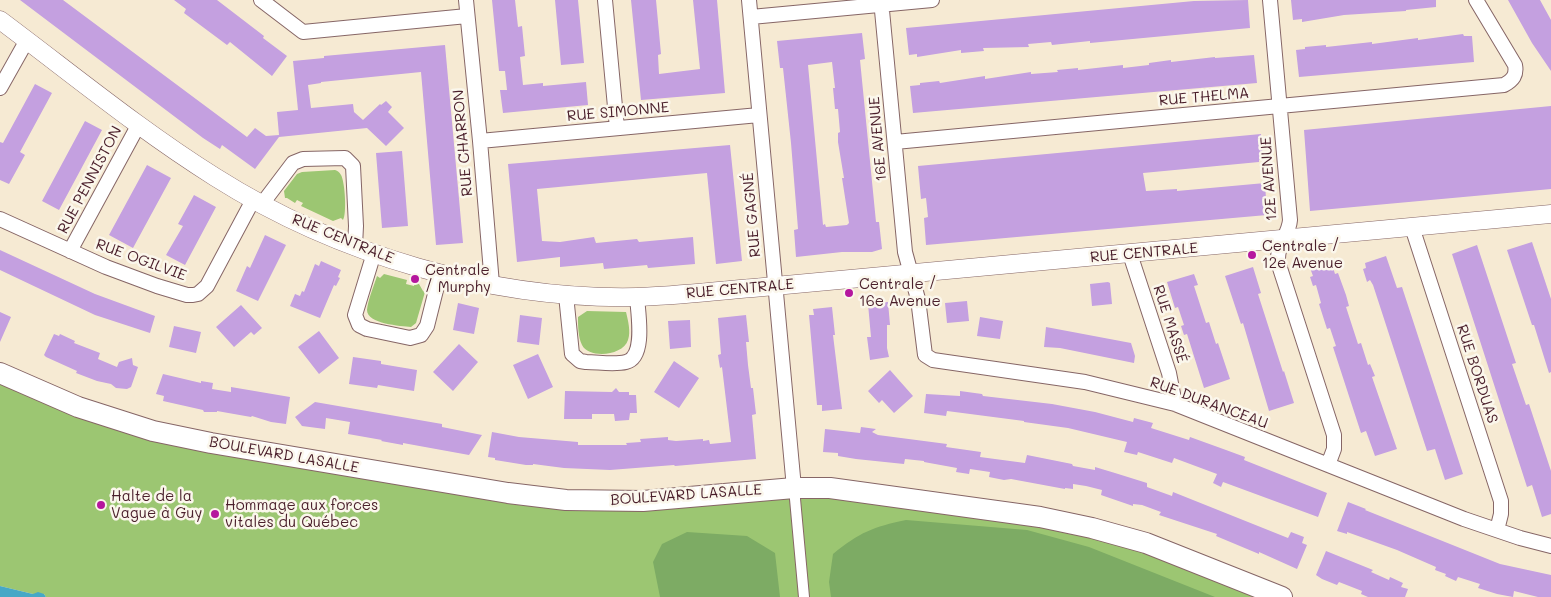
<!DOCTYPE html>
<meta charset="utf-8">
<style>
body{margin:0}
canvas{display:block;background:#f6ead3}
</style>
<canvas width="1551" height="597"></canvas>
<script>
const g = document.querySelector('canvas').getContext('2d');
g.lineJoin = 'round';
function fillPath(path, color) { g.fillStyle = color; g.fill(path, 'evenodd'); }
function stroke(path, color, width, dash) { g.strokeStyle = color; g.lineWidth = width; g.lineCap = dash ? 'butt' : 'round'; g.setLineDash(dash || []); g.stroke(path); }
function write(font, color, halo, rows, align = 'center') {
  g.font = font + ' Mali,sans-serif'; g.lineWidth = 5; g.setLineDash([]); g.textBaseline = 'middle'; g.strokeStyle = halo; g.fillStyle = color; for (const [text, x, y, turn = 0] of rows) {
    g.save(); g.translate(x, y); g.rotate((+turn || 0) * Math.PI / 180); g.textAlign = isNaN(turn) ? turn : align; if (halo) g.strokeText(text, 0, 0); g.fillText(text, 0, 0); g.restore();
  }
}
fillPath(new Path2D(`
 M335,170C338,171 339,172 341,175C345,182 347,214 343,220L341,218L333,221L301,206L303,203L297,200L295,203L287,198H285L284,191L297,174L302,172Z
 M384,274L407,280L406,284L414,286L415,282L419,284L423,291L425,292L416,323L411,327C401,326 367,324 367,310C368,300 373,288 376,279L377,276L380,278Z
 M587,311L626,312C628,320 631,332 628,340C623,356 589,359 582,345C578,337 578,325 578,317Z
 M0,383L195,449L518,505L566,509L797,496L830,497L1045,527L1090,536L1140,550L1258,597H46L44,594H33L0,586Z`), '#9cc672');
fillPath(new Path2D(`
 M906,520L1027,530L1089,547L1215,597H831L829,582L833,554C860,532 873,527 906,520Z
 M687,532L747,536L775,553L780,597H660L653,562L662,544Z`), '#7dab64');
fillPath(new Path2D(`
 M0,586L33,594L38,592L44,594L46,597H0Z`), '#46a8c6');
fillPath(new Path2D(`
 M20,0H63L247,137L255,128L266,136L279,135L277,112L298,110L293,61L324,58V56L445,45L463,243L436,245L421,72L321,82V83L308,85L311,108L353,104L354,112L363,120L380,104L381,105L386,101L392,107L388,112L404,128L386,146L367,128L279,137L255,169L222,145L220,149L203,138Z
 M174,0H217L264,36L263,38L287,56L272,76L230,42L227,45L184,13L186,9Z
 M492,0H515L518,27L522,26L525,56L520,57L523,85L543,83V86L586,82L588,105L503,113L500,90H507L505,71H499Z
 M555,0H578L584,63L561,65Z
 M631,0H656L661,54L658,55L659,74L700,69L693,0H717L725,93L641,100Z
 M1248,0L1250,28L1090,43V41L1052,45L1051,42L1028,44L1029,47L983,48L984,51L961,53V50L917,57V54L909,55L906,28L1194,1Z
 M1291,0H1436V7L1406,10V11L1344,15L1302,22V19L1293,20Z
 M1508,0H1540L1551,20V71L1532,43Z
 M862,33L865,59L860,60L876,222H879L882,249L872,252H842L796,257L794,230L798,229L791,143L783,68H780L777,41ZM832,62L835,88H833L835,109H838L840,132L838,133V142L844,178H842L849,223L847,225L826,227L825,224L823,225L808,65Z
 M1463,34L1464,36H1472L1474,62L1299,77L1296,50L1305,49V47L1326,45V47L1372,42V44L1418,38V40Z
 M1254,55L1257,83L913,113L910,86L920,85V83L939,81L940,83L985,76V79L1031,72V74L1058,72L1057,70L1078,68V70L1123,65V68L1149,65V63L1171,60V62L1215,57V58Z
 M35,84L52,93L20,152L25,155L9,184L0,180V142L3,143Z
 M1551,106V189L1310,211L1304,130Z
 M85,121L102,130L59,210L42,201Z
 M1261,134L1263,159L1259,160V162L1143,173L1146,191L1177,189V191L1265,183L1267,215L926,245L924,218L928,217L926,198L921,199L918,166Z
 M730,145L742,261L716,264L707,173L537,189L542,241L560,242L594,237L596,243L637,239L639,242L693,237L695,264L648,268L647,265L604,269L603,263L560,267V257L517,262L508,164Z
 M402,151L408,226L382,228L376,153Z
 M147,165L171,178L133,248L109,235Z
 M194,195L216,207L185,265L166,255L183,226L178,224Z
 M265,235L286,245L258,301L236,291L247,266L250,268Z
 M1532,242L1551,299V372L1549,373L1534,325H1532L1507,250Z
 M1477,245L1516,363L1512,364L1526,405L1529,404L1551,471V514L1542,517L1532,485L1527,487L1452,254Z
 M0,250L95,294L155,316L150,333L95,315L0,270Z
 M1386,256L1397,288L1402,287L1463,474L1445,480L1435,449L1427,451L1373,285L1370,280L1367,282L1363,269L1366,268L1365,263Z
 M321,261L341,270L338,277L340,278L336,286L334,285L320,318L290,306L295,294L300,296L302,291L304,292L315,264L319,266Z
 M1331,261L1335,274L1338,273L1346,295L1349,306L1346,307L1358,344L1361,343L1368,365L1370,364L1375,376L1372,377L1397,449L1375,456L1366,431L1361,433L1333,347L1336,346L1330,328L1327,329L1319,304L1321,303L1316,285L1313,286L1310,277L1313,276L1310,268Z
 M1253,267L1261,293L1258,294L1283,372L1284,371L1294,403L1269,411L1243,323L1241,324L1225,276Z
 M1194,274L1198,285L1194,286L1206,323L1209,322L1216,344L1218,343L1230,379L1204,388L1187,334L1184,335L1181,326L1184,325L1178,307L1175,308L1167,282Z
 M1108,282L1110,283L1112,304L1092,306L1090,284Z
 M967,301L969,321L947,323L945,303Z
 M888,302L890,325H887V348L889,357L870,360L867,337H871L868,304Z
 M458,303L479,308L474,334L453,330Z
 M241,305L262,328L254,335L251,332L234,347L216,327Z
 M832,307L835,335H833L842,409L822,411V405H817L809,315H814L813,309Z
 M0,312L11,317L0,342Z
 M520,315L542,318L539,345L517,342Z
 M746,315L749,342H746L748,365L751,388H753L756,414L752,415L756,459L675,466L674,465L610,470L564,468L533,464V465H526L495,460V458L488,457L492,432L519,437L578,442V445H627L626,443L641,442L640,439L668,437V440L676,441L703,439V441L709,440L710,444L731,442L722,367L720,368L718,355L721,354L718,318Z
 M980,317L1003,321L1000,339L977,336Z
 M690,320L691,347L670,349L668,321Z
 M174,326L201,332L196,353L169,347Z
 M1046,327L1131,343L1135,356L1134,363L1060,348L1044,347Z
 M319,331L339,358L319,374L298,347Z
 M54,334L59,336L60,334L75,341L74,343L100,353L98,359L117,367L119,362L132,358L133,365L138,367L131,387L127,389L116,388L111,384L97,381L76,373L77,371L46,357L44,355Z
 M459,344L478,362L453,391L433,372Z
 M538,354L553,387L528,399L513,365Z
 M353,357L381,361V364L417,370L414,391L378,385L377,388L349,384Z
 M674,361L699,378L679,408L654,392Z
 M890,370L913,396L894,413L882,400L879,403L868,391Z
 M163,374L201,383V381L213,383L212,389L231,392V387L290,397L286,424L271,422L252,416L251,417L217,411V412H204L203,410L163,401L164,396L156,394Z
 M616,388L619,392H629V395H636L637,413H630L629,420L615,421L614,414H592V419H564L565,391L612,392Z
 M960,391L982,394L983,396L1052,404L1095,412L1133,422L1134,418L1153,423L1151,428L1189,440L1190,437L1226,450L1245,457L1244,460L1327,493L1318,517L1223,482L1221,487L1213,483L1217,474L1174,458L1172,463L1138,452L1137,455L1124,452L1127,442L1068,428L1024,422V421L947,411L946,416L924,413L926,394L960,396Z
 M315,402L442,424V427L482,435L469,455L403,443V445L381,441L382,440L348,434L350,422L326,418L325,429L302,426L295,417Z
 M861,427L876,429L872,432L878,435L947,444L946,447L981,452L980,457L1025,463L1027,455L1072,464L1073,466L1095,470V467L1115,473L1147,483V487L1172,496L1173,492L1288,538L1291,532L1304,537L1302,543L1307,545L1297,569L1259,552V554L1216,536L1217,534L1159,515L1161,512L1142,505L1133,504V506L1101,495L1102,490L1086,486L1073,484V489L1065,488V489L1011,479L1004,480L989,477L990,472L970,469L969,474L956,472L957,468L924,462V461L905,459L904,464L856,459L838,456V453L823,452L825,429L860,433Z
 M1348,502L1366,509L1365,510L1500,564L1551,575V597H1538L1514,591L1513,597L1497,594L1478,588L1480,584L1458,577L1456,581L1445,576L1446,574L1435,570L1436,567L1397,550L1347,532V534L1337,531Z
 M1326,551L1373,570L1371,572L1389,580L1390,577L1403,583L1401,587L1408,589L1405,597H1368L1361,594L1362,591L1339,582L1337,585L1322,579L1316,575Z`), '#c4a0e0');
const pedestrian = new Path2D(`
 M794,488L804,597`);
const minor = new Path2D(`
 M261,0L303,32L467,16
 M466,0L480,141L492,284
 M605,0L617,128
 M749,0L794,488
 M881,0L905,252L918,299L925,355L933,360L1085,382L1175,404L1464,519L1520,538L1551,546
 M1270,0L1290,220C1289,235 1277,243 1278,262L1334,435V449L1328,465
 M751,17L932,0
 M0,88L27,40
 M480,141L759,115
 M895,142L1504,85C1513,80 1517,75 1515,65L1476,0
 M262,204L293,163L303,159L345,158L353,166L356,226L355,246
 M0,219L106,267L157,286L187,295H193L198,294L207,286L253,200
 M1412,227L1501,501V514L1497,530
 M70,251L139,124
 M374,253L355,315L359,325L367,329L410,338L421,335L427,326L440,274
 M1130,254L1169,373L1175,404
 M566,295L572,354L580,361L586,362C598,362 614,365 626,362C646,357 638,313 637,297`);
const tertiary = new Path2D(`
 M0,20C71,73 140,130 215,177C338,255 492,300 637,297C676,296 715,291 753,288L1551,214`);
const secondary = new Path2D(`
 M0,373L78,407L153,431L211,443L508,493L566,500L643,501L794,488H830L1040,517L1092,528L1146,543L1282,597`);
stroke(pedestrian, '#866666', 12);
stroke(minor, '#866666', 16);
stroke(tertiary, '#866666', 19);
stroke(secondary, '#866666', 22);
stroke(pedestrian, '#fff', 10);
stroke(minor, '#fff', 14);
stroke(tertiary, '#fff', 18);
stroke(secondary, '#fff', 20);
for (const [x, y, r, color] of [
 [1252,255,5,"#b5179e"],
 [415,279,5,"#b5179e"],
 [849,293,5,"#b5179e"],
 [101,505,5,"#b5179e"],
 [215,514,5,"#b5179e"]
]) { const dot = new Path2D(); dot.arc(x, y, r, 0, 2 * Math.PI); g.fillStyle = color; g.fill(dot); stroke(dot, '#fbf7ec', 2); }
write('15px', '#4a1f2b', '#fbf7ec', [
 ["RUE THELMA",1204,97,-5],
 ["RUE SIMONNE",618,112,-5],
 ["16E AVENUE",878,139,-95],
 ["RUE CHARRON",463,143,-95],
 ["12E AVENUE",1269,179,-94],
 ["RUE PENNISTON",90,180,-62],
 ["RUE GAGNÉ",752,215,-95],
 ["RUE CENTRALE",343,239,22],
 ["RUE CENTRALE",1144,253,-5],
 ["RUE OGILVIE",141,260,20],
 ["RUE CENTRALE",740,289,-5],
 ["RUE MASSÉ",1170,324,72],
 ["RUE BORDUAS",1477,374,72],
 ["RUE DURANCEAU",1209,403,20],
 ["BOULEVARD LASALLE",284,455,10],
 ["BOULEVARD LASALLE",686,495,-4]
]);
write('15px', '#4a1f2b', '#fbf7ec', [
 ["Centrale /",1262,246],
 ["12e Avenue",1262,263],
 ["Centrale",425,270],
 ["/ Murphy",425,287],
 ["Centrale /",859,284],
 ["16e Avenue",859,301],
 ["Halte de la",111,496],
 ["Vague à Guy",111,513],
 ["Hommage aux forces",225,505],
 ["vitales du Québec",225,522]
], 'left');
</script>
